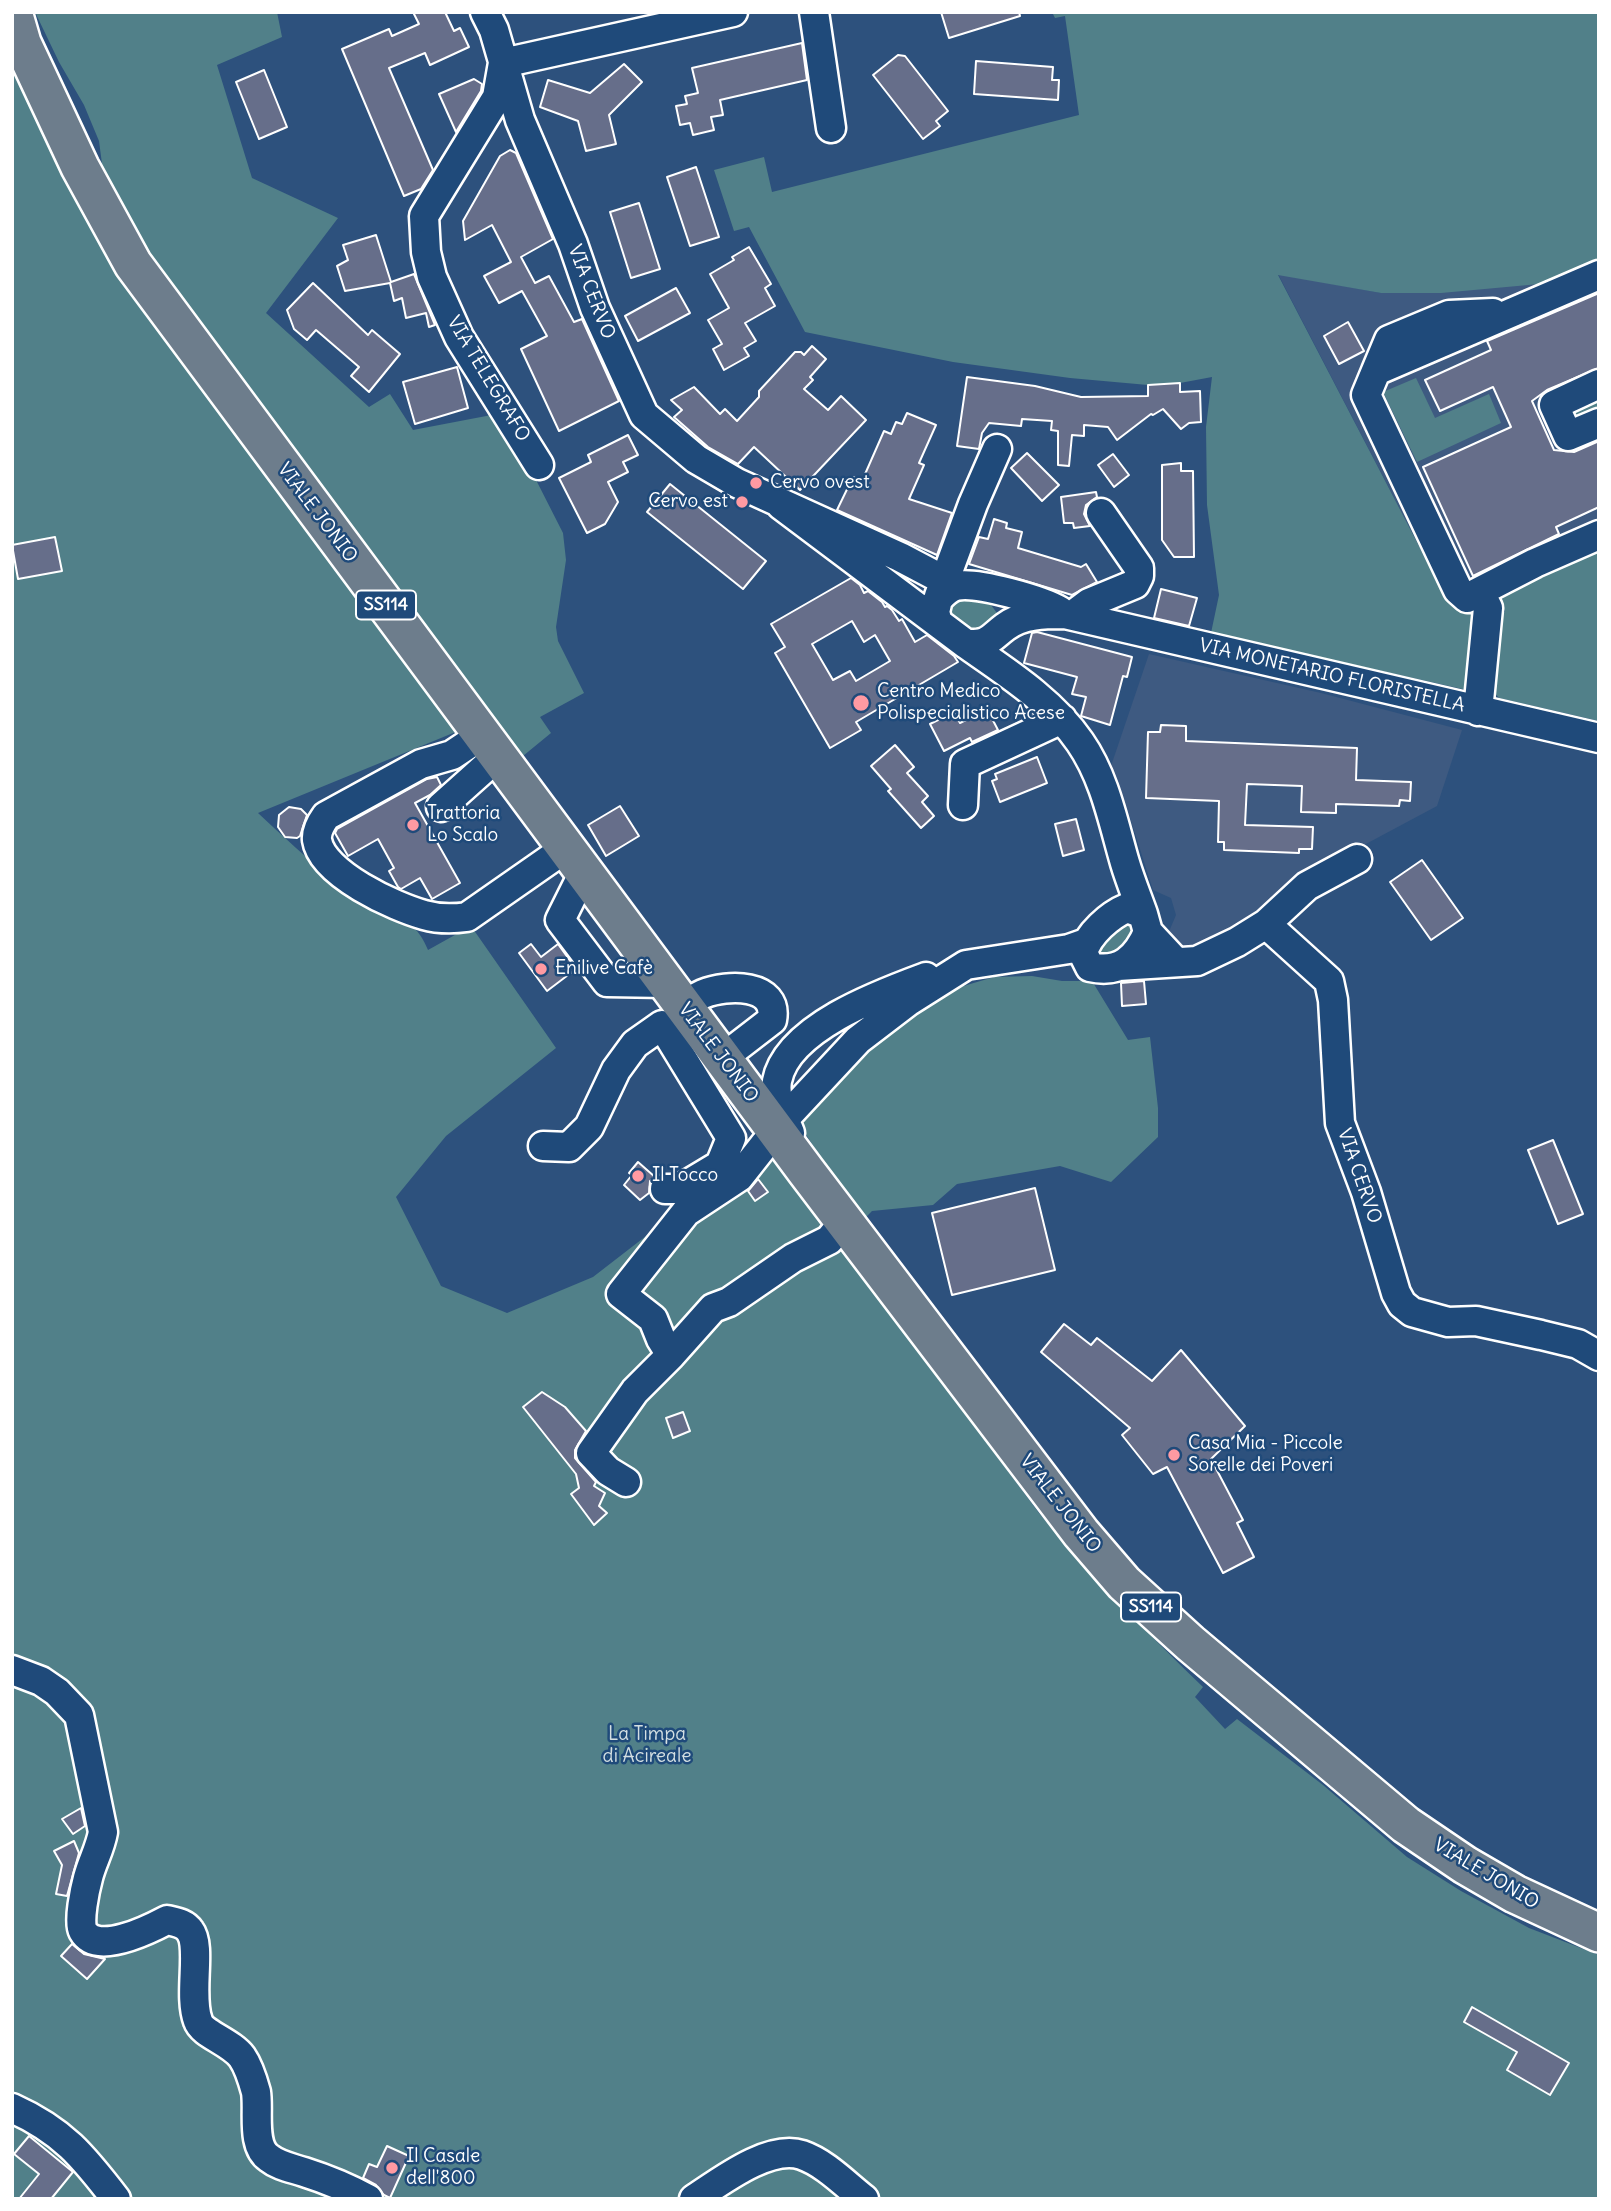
<!DOCTYPE html>
<meta charset="utf-8">
<style>
body{margin:0}
#map{position:relative;width:1611px;height:2211px;overflow:hidden;background:#2d517d;font-family:Delius,sans-serif}
canvas{display:block}
.frame{position:absolute;inset:0;border:14px solid #fff;pointer-events:none}
</style>
<div id="map">
<canvas width="1611" height="2211"></canvas>
<div class="frame"></div>
</div>
<script>
const g = document.querySelector('canvas').getContext('2d');
g.lineJoin = 'round';
function fillPath(path, color) { g.fillStyle = color; g.fill(path, 'evenodd'); }
function stroke(path, color, width, dash) { g.strokeStyle = color; g.lineWidth = width; g.lineCap = dash ? 'butt' : 'round'; g.setLineDash(dash || []); g.stroke(path); }
function write(font, color, halo, rows, align = 'center') {
  g.font = font + ' Delius,sans-serif'; g.lineWidth = 5; g.setLineDash([]); g.textBaseline = 'middle'; g.strokeStyle = halo; g.fillStyle = color; for (const [text, x, y, turn = 0] of rows) {
    g.save(); g.translate(x, y); g.rotate((+turn || 0) * Math.PI / 180); g.textAlign = isNaN(turn) ? turn : align; if (halo) g.strokeText(text, 0, 0); g.fillText(text, 0, 0); g.restore();
  }
}
fillPath(new Path2D(`
 M1599,261V540L1523,584L1478,615L1445,596L1278,274L1381,293L1550,283Z
 M1149,654L1321,693L1462,730L1437,806L1364,845L1361,850L1241,934L1185,955L1168,934L1176,915L1171,898L1153,890L1118,780L1111,766Z`), '#3e5a81');
fillPath(new Path2D(`
 M35,12H277L282,37L217,65L252,178L338,218L266,313L369,407L390,394L413,430L502,413L563,533L566,560L556,627L558,641L584,693L540,717L551,733L523,756L152,262L104,179L99,141L84,105L59,62Z
 M1052,12H1599V261L1550,283L1441,293H1381L1278,275L1445,596L1478,615L1467,690L1211,633L1219,595L1207,505L1206,427L1212,377L1180,383L1148,385L1070,378L953,362L805,332L749,227L734,231L714,170L764,157L772,192L1079,115L1065,16L1055,18Z
 M12,56L115,268L162,335L458,731L258,813C283,836 308,860 335,881C368,907 411,906 428,950L471,926L556,1048L446,1136L396,1197L441,1286L507,1313L593,1277L765,1144L1039,1513C1090,1574 1145,1631 1203,1687L1195,1697L1225,1729L1237,1719L1323,1785L1407,1857L1461,1891L1529,1928L1599,1955V2199H12Z
 M1416,378L1435,418L1489,394L1501,423L1417,462L1383,392Z
 M1599,389V412L1570,425L1560,406Z
 M1599,540V721L1499,698L1492,690L1497,626L1505,611L1497,602L1523,584Z
 M959,595L988,601L997,613L998,621L978,637L947,620V605Z
 M1129,920L1137,929L1124,952L1097,960L1095,948Z
 M1032,976L1062,981H1092L1128,1040L1150,1037L1158,1108V1137L1111,1182L1060,1166L957,1184L933,1205L872,1211L862,1221L803,1130L800,1111L829,1093L823,1081L855,1054L950,990L994,977Z`), '#518089');
const building = new Path2D(`
 M413,12H445L454,31L460,28L469,47L430,65L425,53L389,68L433,170L421,189L404,196L342,49L389,29L392,36L419,24Z
 M941,12H1019L1020,16L949,38Z
 M802,43L807,80L720,100L723,115L711,117L714,130L693,135L690,123L680,125L676,106L687,104L685,96L698,93L692,68Z
 M898,55L905,56L948,111L936,121L940,126L923,139L873,75Z
 M976,61L1053,67L1052,80H1059L1058,100L974,94Z
 M624,64L642,82L609,115L616,144L586,151L578,121L540,107L548,80L590,93Z
 M264,70L287,127L259,139L236,82Z
 M474,79L482,84L481,91L456,132L439,94Z
 M510,150L516,153L553,239L521,257L535,283L549,276L574,322L582,319L619,401L559,431L521,349L547,336L522,291L499,303L484,276L511,262L492,225L465,240L463,221L500,156Z
 M696,167L719,237L690,246L667,177Z
 M639,203L660,269L631,278L610,212Z
 M376,235L391,282L414,274L435,325L429,327L426,313L406,318L402,298L394,301L390,283L345,291L337,266L348,260L343,245Z
 M749,247L771,284L765,288L775,306L745,323L756,341L744,348L749,356L724,370L713,349L722,344L708,320L729,308L710,274L734,260L732,257Z
 M313,283L368,335L372,330L400,354L369,392L351,376L359,367L316,330L307,340L294,329L287,310Z
 M676,288L690,313L638,341L625,316Z
 M1599,293V368L1547,390L1532,401L1554,450L1574,452L1599,441V507L1556,527L1559,534L1473,576L1423,467L1511,427L1493,387L1440,411L1425,380L1491,350L1487,341Z
 M1348,322L1364,351L1339,364L1324,336Z
 M812,346L826,359L810,377L813,380L804,389L828,410L841,396L866,420L800,490L754,447L738,464L708,447L674,417L682,410L671,400L694,387L720,414L725,409L737,421L759,397V391L795,352H801L804,355Z
 M457,367L468,408L415,424L403,382Z
 M967,377L1035,386L1081,397L1148,396V385L1180,383V392L1200,391L1201,422L1189,423L1181,429L1163,409L1153,415L1151,414L1117,440L1108,427L1084,425V436L1072,435L1069,466L1058,465V431L1051,430L1052,421L1022,419L1021,426L989,423L982,433L979,449L957,446Z
 M907,413L936,425L919,463L924,465L909,499L952,513L937,555L837,510L853,477L862,481L884,431L891,434L896,422L902,424Z
 M628,435L638,455L623,462L628,472L608,482L618,502L605,524L587,533L559,478L591,462L588,455Z
 M1027,453L1059,485L1042,501L1011,468Z
 M1113,454L1129,475L1114,487L1098,465Z
 M1181,463V471H1193L1194,557H1174L1162,540V465Z
 M670,484L766,561L743,589L647,512Z
 M1096,492L1097,497L1086,505L1084,514L1090,526L1074,528L1073,523H1064L1061,497Z
 M994,519L1007,523L1006,528L1022,532L1018,548L1081,567L1086,564L1097,582L1072,595L969,564L979,537L988,539Z
 M55,537L62,571L18,579L12,545Z
 M851,578L860,585L864,593L868,591L882,602L885,607L887,606L892,610L899,621L902,619L915,642L927,635L954,656L958,662L856,722L861,730L830,748L775,653L785,647L771,624ZM852,621L864,642L875,635L890,661L856,681L850,671L833,680L812,644Z
 M1161,589L1197,598L1189,626L1154,618Z
 M1037,632L1132,657L1127,677L1123,676L1110,725L1081,716L1086,697L1072,694L1077,677L1024,663L1032,633Z
 M987,709L998,730L972,742L970,738L944,751L930,724L954,712L960,723Z
 M1161,725L1186,726V741L1357,748L1356,780L1411,782L1410,801L1400,800L1399,806L1336,804V813L1301,812L1302,786L1247,784L1245,825L1313,827L1312,849H1299V853L1224,850V842H1218L1219,801L1146,798L1148,732H1160Z
 M895,745L914,767L907,773L928,796L922,802L934,816L921,828L888,791L891,789L871,766Z
 M1037,757L1047,783L1000,802L992,781L997,779L995,774Z
 M437,777L441,785L430,795L415,803L460,883L432,899L420,878L401,889L398,887L389,871L394,868L378,839L348,856L335,833L337,829L427,779Z
 M620,806L639,836L606,856L588,825Z
 M289,807L301,809L307,815L300,836L297,838L285,837L278,827L279,815Z
 M1076,819L1084,850L1063,856L1055,824Z
 M1422,860L1463,918L1431,940L1390,882Z
 M531,944L541,957L558,944L576,969L547,991L519,953Z
 M1144,981L1146,1004L1122,1006L1121,983Z
 M1553,1140L1583,1214L1558,1224L1528,1150Z
 M638,1162L655,1177L650,1181L649,1193L640,1200L624,1185L632,1175L629,1173Z
 M758,1179L768,1192L755,1201L748,1191Z
 M1035,1188L1055,1270L952,1295L932,1213Z
 M1064,1324L1091,1345L1097,1338L1152,1381L1181,1350L1245,1426L1211,1459L1243,1520L1237,1523L1254,1557L1223,1573L1167,1467L1153,1474L1122,1435L1130,1428L1041,1352Z
 M542,1392L565,1407L586,1431L575,1450V1458L596,1482L594,1486L605,1493L599,1506L607,1513L594,1525L571,1494L579,1488L576,1474L523,1407Z
 M683,1412L690,1431L673,1438L666,1418Z
 M81,1808L85,1826L73,1834L62,1819Z
 M74,1841L79,1853L67,1896L56,1894L62,1865L54,1851Z
 M72,1944L84,1954L105,1959L87,1979L61,1956Z
 M1472,2007L1569,2063L1550,2095L1507,2070L1517,2052L1464,2022Z
 M29,2136L73,2172L51,2199H19L39,2174L14,2154Z
 M387,2146L409,2156L390,2198L384,2195L376,2185L363,2178L369,2164L377,2167Z`);
fillPath(building, '#666e8a');
stroke(building, '#fff', 2);
const minor = new Path2D(`
 M485,12L494,30L520,120L573,244L595,308L644,415L696,459L737,483L900,557L955,586
 M814,12L831,128
 M1599,275L1376,371L1366,395L1458,590L1467,598L1535,563L1599,535
 M1376,371L1389,340L1449,315L1493,313
 M1599,384L1554,405L1568,436L1599,423
 M539,465L459,337L432,277L426,252L424,216L497,97L503,63L733,12
 M781,505L966,644C989,645 989,639 1005,627C1022,614 1045,614 1065,614L1599,738
 M939,596L973,504L997,449
 M1073,615L1089,603L1135,584L1139,576V568L1101,513
 M938,623L935,612L938,599C943,594 948,588 956,586C975,581 1042,600 1060,611
 M966,644C1006,672 1052,701 1080,742C1105,778 1113,822 1125,863C1130,880 1137,897 1143,914
 M1478,711L1488,608L1480,592
 M482,735L452,755L421,764L326,816C321,823 316,831 317,840C322,874 395,907 424,915C438,919 453,919 467,917L566,848
 M963,805L965,764L1062,719
 M441,807L498,756
 M584,872L560,920L607,982L666,983
 M1266,924L1307,886L1357,859
 M1148,932C1137,958 1120,974 1090,967L1083,953C1088,934 1110,915 1127,908L1143,914L1148,932L1175,961
 M1118,966L1197,961L1237,942L1266,924L1329,981L1333,1000L1340,1123L1366,1192L1396,1293L1402,1304L1412,1312L1448,1322L1476,1321L1541,1335L1578,1344L1599,1356
 M683,1006C690,1002 696,997 703,994C727,984 779,983 772,1020L737,1047
 M790,1113L858,1040L909,1001L966,965L1069,949L1086,943
 M790,1133C784,1117 774,1099 777,1081C787,1028 880,994 926,977
 M543,1146L569,1147L589,1127L616,1070L635,1044L662,1025L731,1138L720,1165L680,1189H665
 M671,1355L661,1339L653,1319L621,1294L686,1212L739,1177L765,1144
 M626,1482L608,1471L591,1453L635,1391L671,1355L713,1308L729,1302L793,1258L829,1240L845,1221
 M12,1670L41,1681L57,1692L79,1715L103,1832C100,1849 92,1862 88,1878C85,1889 78,1922 83,1931C97,1956 150,1929 167,1920C175,1922 185,1923 190,1931C202,1947 188,1995 198,2021C202,2034 231,2042 242,2057C249,2067 253,2081 256,2092C259,2111 251,2146 269,2158C279,2166 292,2168 304,2172C326,2179 348,2188 368,2199
 M12,2108C63,2131 83,2156 116,2199
 M694,2199C720,2182 769,2144 802,2155C825,2163 845,2184 864,2199`);
const major = new Path2D(`
 M13,12L22,43L80,167L133,264L806,1171L1081,1533L1124,1583L1190,1643L1406,1825L1465,1865L1515,1894L1599,1933`);
stroke(minor, '#fff', 33);
stroke(major, '#fff', 42);
stroke(minor, '#1f4a7a', 28);
stroke(major, '#6d7d8c', 37);
for (const [x, y, r, color] of [
 [756,483,7,"#ff9aa2"],
 [742,502,7,"#ff9aa2"],
 [861,703,9,"#ff9aa2"],
 [413,825,7,"#ff9aa2"],
 [541,969,7,"#ff9aa2"],
 [638,1176,7,"#ff9aa2"],
 [1174,1455,7,"#ff9aa2"],
 [392,2168,7,"#ff9aa2"]
]) { const dot = new Path2D(); dot.arc(x, y, r, 0, 2 * Math.PI); g.fillStyle = color; g.fill(dot); stroke(dot, '#1f4a7a', 2.5); }
for (const [x, y, w] of [
 [386,605,60],
 [1151,1607,60]
]) { const box = new Path2D(); box.roundRect(x - w / 2, y - 14.5, w, 29, 5); g.fillStyle = '#1f4a7a'; g.fill(box); stroke(box, '#fff', 2); }
write('bold 18px', '#fff', null, [
 ["SS114",386,605],
 ["SS114",1151,1607]
]);
write('19px', '#fff', '#1f4a7a', [
 ["VIA CERVO",591,292,69],
 ["VIA TELEGRAFO",488,379,59],
 ["VIALE JONIO",317,513,53],
 ["VIA MONETARIO FLORISTELLA",1332,676,13],
 ["VIALE JONIO",718,1053,53],
 ["VIA CERVO",1359,1176,71],
 ["VIALE JONIO",1060,1504,52],
 ["VIALE JONIO",1486,1874,31]
]);
write('19px', '#fff', '#1f4a7a', [
 ["Cervo ovest",770,483],
 ["Cervo est",728,502,"right"],
 ["Centro Medico",877,692],
 ["Polispecialistico Acese",877,714],
 ["Trattoria",427,814],
 ["Lo Scalo",427,836],
 ["Enilive Cafè",555,969],
 ["Il Tocco",652,1176],
 ["Casa Mia - Piccole",1188,1444],
 ["Sorelle dei Poveri",1188,1466],
 ["Il Casale",406,2157],
 ["dell'800",406,2179]
], 'left');
write('19px', '#d4dfe2', '#1f4a7a', [
 ["La Timpa",647,1735],
 ["di Acireale",647,1757]
]);
</script>
